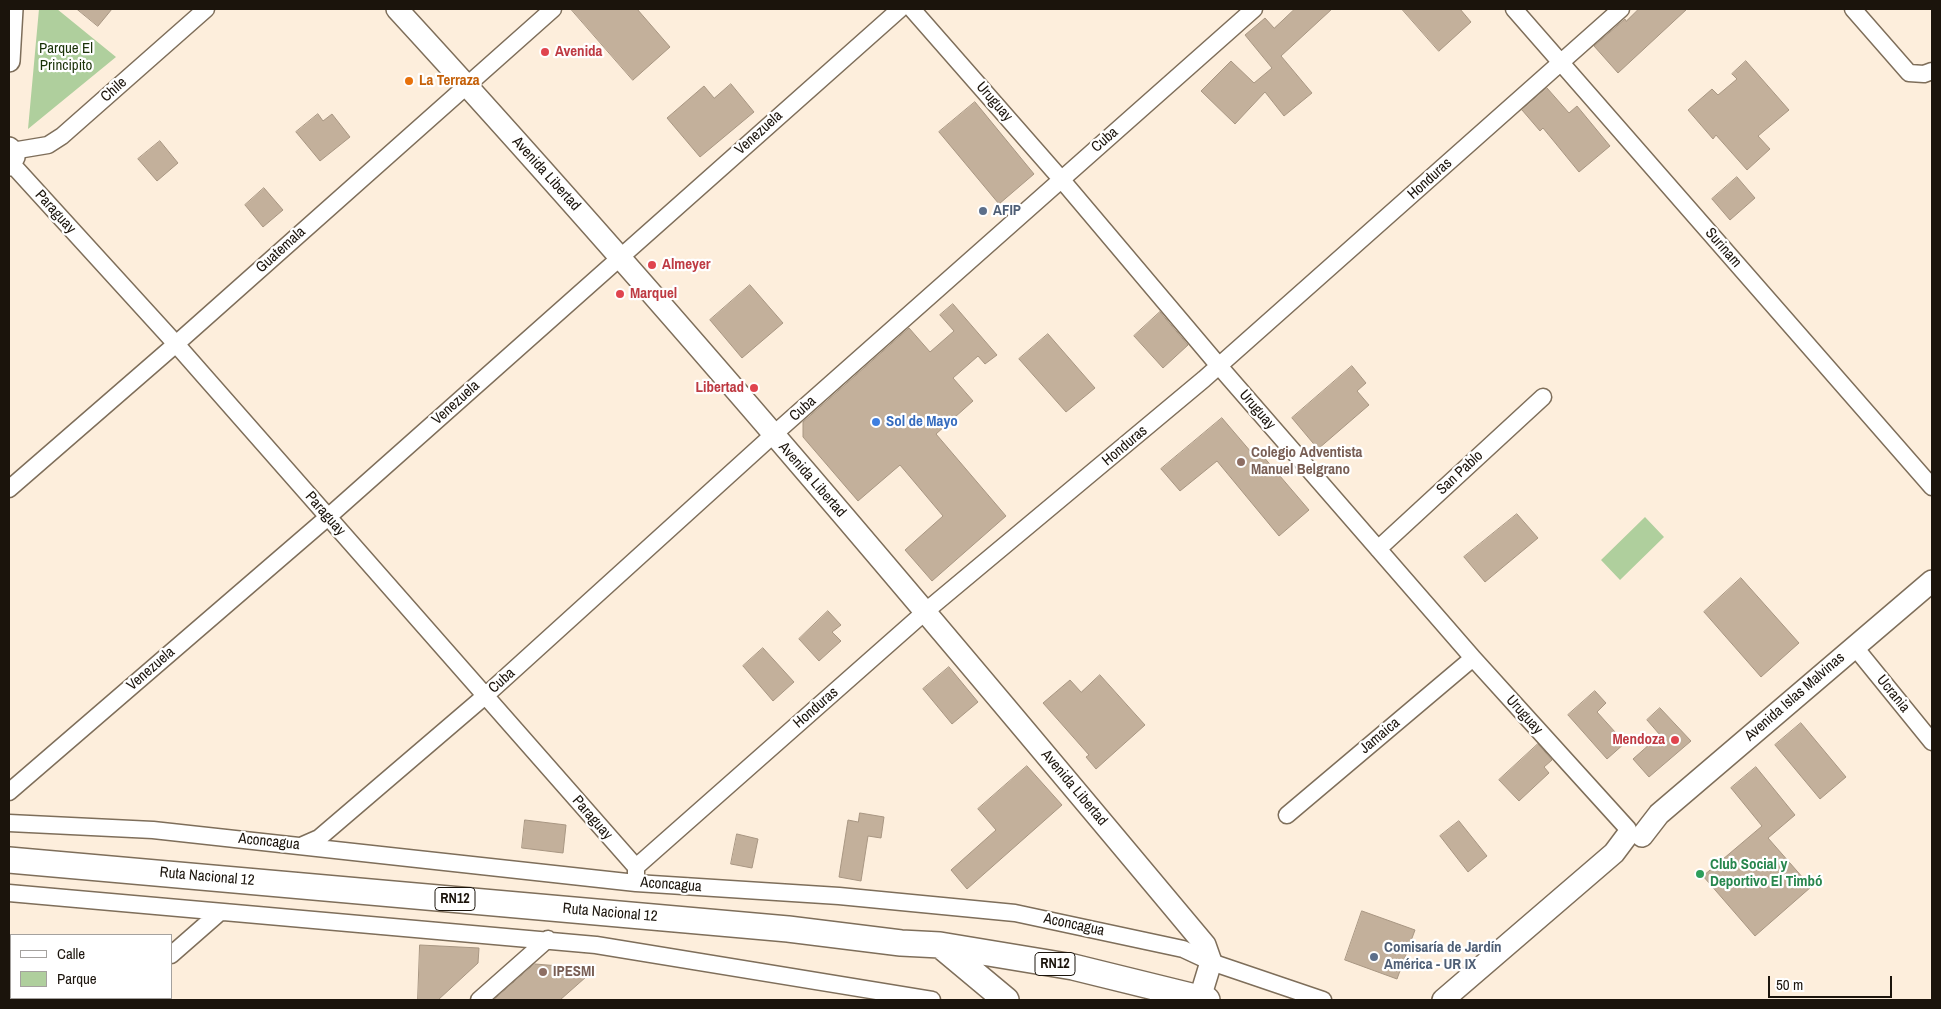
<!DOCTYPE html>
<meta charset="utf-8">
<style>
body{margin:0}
#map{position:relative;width:1941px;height:1009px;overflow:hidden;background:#fdeedc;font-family:"Archivo Narrow",sans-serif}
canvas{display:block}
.frame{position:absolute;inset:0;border:10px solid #1b140c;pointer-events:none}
.legend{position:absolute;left:10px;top:934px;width:162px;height:65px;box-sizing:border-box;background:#fff;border:1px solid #a4a19e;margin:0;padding:6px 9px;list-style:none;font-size:15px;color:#1b140c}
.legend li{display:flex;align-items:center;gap:10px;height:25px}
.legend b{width:25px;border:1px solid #a4a19e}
.scale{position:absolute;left:1768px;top:976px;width:124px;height:22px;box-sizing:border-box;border:2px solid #1b140c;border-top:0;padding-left:6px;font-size:15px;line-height:18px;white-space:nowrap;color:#1b140c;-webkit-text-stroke:4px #fff;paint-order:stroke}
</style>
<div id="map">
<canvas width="1941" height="1009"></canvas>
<div class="frame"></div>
<ul class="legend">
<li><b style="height:6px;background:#fff"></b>Calle</li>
<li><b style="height:14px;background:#afcf9d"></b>Parque</li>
</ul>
<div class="scale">50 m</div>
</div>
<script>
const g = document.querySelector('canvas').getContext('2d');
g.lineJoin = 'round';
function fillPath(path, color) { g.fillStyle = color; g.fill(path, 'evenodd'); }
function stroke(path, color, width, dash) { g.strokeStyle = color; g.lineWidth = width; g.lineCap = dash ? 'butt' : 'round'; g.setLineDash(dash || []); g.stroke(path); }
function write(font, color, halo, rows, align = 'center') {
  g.font = font + ' "Archivo Narrow",sans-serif'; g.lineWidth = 4.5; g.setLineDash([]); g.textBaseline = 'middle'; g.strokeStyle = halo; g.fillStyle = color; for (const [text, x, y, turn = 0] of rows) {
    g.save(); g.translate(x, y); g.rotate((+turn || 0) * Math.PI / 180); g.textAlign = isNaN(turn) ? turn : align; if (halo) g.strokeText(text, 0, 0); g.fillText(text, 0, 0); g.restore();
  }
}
fillPath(new Path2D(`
 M39,9H57L116,57L28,129Z
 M1645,517L1664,537L1620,580L1601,560Z`), '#afcf9d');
const building = new Path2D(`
 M77,9H112L98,26Z
 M571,9H637L670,47L633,80Z
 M1295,9H1332L1281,56L1312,93L1284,116L1265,92L1235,124L1201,91L1231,61L1254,83L1272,68L1245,35L1265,18L1274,28Z
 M1402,9H1460L1471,22L1439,51Z
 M1639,9H1687L1618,73L1594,46L1625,19L1626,21Z
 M1746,61L1789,110L1758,136L1770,149L1747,170L1716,135L1713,139L1688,110L1712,89L1718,95L1737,79L1732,74Z
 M731,84L754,112L700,157L667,118L704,86L714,98Z
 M1547,88L1569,113L1577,106L1610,146L1579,172L1543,128L1540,131L1522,110Z
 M975,102L1034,174L999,204L939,132Z
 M318,114L323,121L332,114L350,137L320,161L296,132Z
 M160,141L178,163L157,181L138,159Z
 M1737,177L1755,198L1730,220L1712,199Z
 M264,188L283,210L263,227L245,205Z
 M750,285L783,323L742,358L710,320Z
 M953,304L997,355L985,364L978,356L953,378L973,401L936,434L1006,516L932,581L905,550L943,516L900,465L858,501L803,437V422L909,328L930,352L954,331L940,315Z
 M1160,312L1188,345L1163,368L1134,336Z
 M1048,334L1095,388L1066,412L1019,359Z
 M1352,366L1366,383L1357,391L1369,405L1318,449L1292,418Z
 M1222,418L1257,459L1262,455L1309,510L1279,536L1217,461L1180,491L1161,469Z
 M1517,514L1538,538L1485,582L1464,557Z
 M1741,578L1799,643L1761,677L1704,612Z
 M828,611L841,625L832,632L841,641L819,661L799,639Z
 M763,648L794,682L773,701L743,666Z
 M949,667L978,702L952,724L923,689Z
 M1100,675L1145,725L1096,769L1086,757L1089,755L1043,703L1070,680L1081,692Z
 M1595,691L1606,703L1597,712L1625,743L1607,759L1568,715Z
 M1660,708L1691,741L1649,777L1633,759L1660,735L1647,720Z
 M1801,723L1846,777L1820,799L1775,745Z
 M1538,744L1552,760L1544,767L1549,773L1519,801L1499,780Z
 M1027,766L1062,805L967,889L951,870L996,830L978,809Z
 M1756,767L1795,815L1768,838L1811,887L1755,936L1703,876L1762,826L1731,788Z
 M860,813L884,817L881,838L868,836L861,881L839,877L848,820L858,822Z
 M525,820L566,825L563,853L522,848Z
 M1459,821L1487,856L1468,872L1440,836Z
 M737,834L758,839L752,868L731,864Z
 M1362,911L1415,930L1397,979L1345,960Z
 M420,945L479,948L478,963L438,1000H418Z
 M535,964L595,969L560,1000H494Z`);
fillPath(building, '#c3b09b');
stroke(building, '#a89682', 1);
const minor = new Path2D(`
 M912,9L1061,179L1219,366L1473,658L1628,829
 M1514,9L1932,487
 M1853,9L1909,73L1924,74L1932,71
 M12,151L48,145L62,136L206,9
 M11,163L176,344L636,867
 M9,489L176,344L553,9
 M1378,549L1543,397
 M1854,646L1932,742
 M9,792L328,517L900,9
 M1287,815L1473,658
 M9,823L153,830L636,883L839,896L1015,913L1183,949L1211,962L1323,1000
 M303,845L319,838L485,696L773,435L1254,9
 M636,883V867L926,611L1204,379L1621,9
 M9,893L596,945L932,1000
 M171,955L219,913
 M119,1000L122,998
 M479,1000L548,939`);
const major = new Path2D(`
 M397,9C676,313 941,629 1205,945L1211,962L1200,998
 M9,61L12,9
 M9,148L12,151L14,157L9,165
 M1642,836L1659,814L1932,581
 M1443,1000L1614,853L1626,837`);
const highway = new Path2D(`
 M9,860L788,929L901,943L940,945L1073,967L1207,1000
 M940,945L1006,1000`);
stroke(minor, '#7e6e5a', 19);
stroke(major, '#7e6e5a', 24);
stroke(highway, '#7e6e5a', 28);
stroke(minor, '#fff', 16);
stroke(major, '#fff', 21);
stroke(highway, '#fff', 25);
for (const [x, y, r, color] of [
 [545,52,5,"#e0444e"],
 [409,81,5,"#e8710a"],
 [983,211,5,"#5c6f8a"],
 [652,265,5,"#e0444e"],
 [620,294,5,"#e0444e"],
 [754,388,5,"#e0444e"],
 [876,422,5,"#3f7fe0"],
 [1241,462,5,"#8d6e63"],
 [1675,740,5,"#e0444e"],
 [1700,874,5,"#2e9e5b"],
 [1374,957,5,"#5c6f8a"],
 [543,972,5,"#8d6e63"]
]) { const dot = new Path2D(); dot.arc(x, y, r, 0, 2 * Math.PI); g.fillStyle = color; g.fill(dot); stroke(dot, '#fff', 2); }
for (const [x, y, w] of [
 [455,899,40],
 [1055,964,40]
]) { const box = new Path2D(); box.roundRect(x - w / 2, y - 11.5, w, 23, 4); g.fillStyle = '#fff'; g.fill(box); stroke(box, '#1b140c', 1); }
write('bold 14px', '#1b140c', null, [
 ["RN12",455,899],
 ["RN12",1055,964]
]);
write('15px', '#1a3208', '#fff', [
 ["Parque El",66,49],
 ["Principito",66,66]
]);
write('bold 15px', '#be3a42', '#fff', [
 ["Avenida",555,52],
 ["Almeyer",662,265],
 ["Marquel",630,294],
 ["Libertad",744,388,"right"],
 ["Mendoza",1665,740,"right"]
], 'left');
write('bold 15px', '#c56008', '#fff', [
 ["La Terraza",419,81]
], 'left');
write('15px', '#1b140c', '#fff', [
 ["Chile",114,90,-42],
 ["Uruguay",994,102,49],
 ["Venezuela",759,133,-42],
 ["Cuba",1105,140,-41],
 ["Avenida Libertad",546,174,48],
 ["Honduras",1430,179,-42],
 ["Paraguay",55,212,48],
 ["Surinam",1723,248,49],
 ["Guatemala",281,250,-42],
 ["Venezuela",456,403,-42],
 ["Cuba",803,409,-42],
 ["Uruguay",1257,410,49],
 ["Honduras",1125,446,-40],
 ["San Pablo",1460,473,-43],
 ["Avenida Libertad",812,480,49],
 ["Paraguay",325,514,49],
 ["Venezuela",151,669,-41],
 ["Cuba",502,681,-42],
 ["Ucrania",1893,694,51],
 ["Avenida Islas Malvinas",1795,697,-41],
 ["Honduras",816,708,-41],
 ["Uruguay",1524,715,48],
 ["Jamaica",1380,736,-40],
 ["Avenida Libertad",1074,788,50],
 ["Paraguay",592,818,49],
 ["Aconcagua",269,842,6],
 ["Ruta Nacional 12",207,877,5],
 ["Aconcagua",671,885,4],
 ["Ruta Nacional 12",610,913,5],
 ["Aconcagua",1074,925,12]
]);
write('bold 15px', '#4e5e75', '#fff', [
 ["AFIP",993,211],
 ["Comisaría de Jardín",1384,948],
 ["América - UR IX",1384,965]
], 'left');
write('bold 15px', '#366cbe', '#fff', [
 ["Sol de Mayo",886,422]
], 'left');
write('bold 15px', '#785e54', '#fff', [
 ["Colegio Adventista",1251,453],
 ["Manuel Belgrano",1251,470],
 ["IPESMI",553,972]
], 'left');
write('bold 15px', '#27864d', '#fff', [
 ["Club Social y",1710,865],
 ["Deportivo El Timbó",1710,882]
], 'left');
</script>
